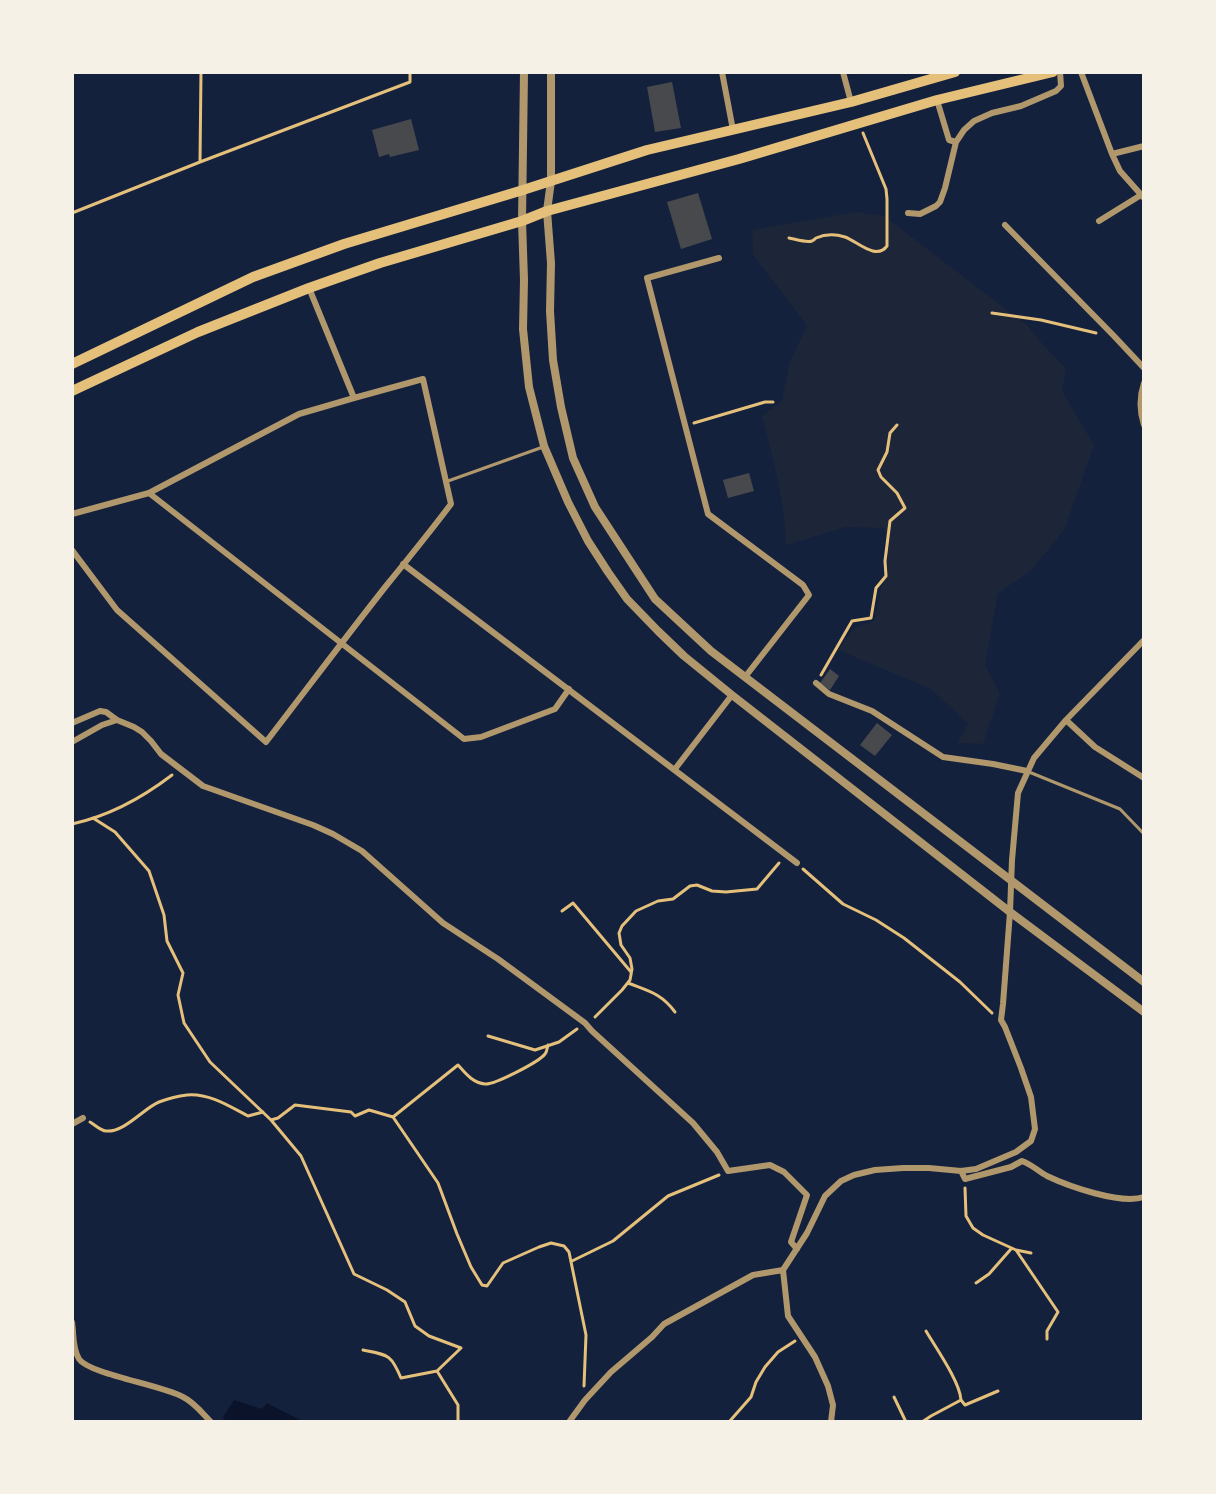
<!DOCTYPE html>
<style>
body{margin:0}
#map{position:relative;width:1216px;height:1494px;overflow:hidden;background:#14213d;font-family:Arial,sans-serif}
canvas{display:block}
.frame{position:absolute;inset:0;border:74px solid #f6f1e7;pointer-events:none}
</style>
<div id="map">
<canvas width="1216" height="1494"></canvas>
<div class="frame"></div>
</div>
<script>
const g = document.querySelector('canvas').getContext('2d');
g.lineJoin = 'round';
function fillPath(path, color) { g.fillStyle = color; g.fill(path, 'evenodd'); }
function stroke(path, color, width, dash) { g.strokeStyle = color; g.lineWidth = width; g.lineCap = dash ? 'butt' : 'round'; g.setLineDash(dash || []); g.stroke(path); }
fillPath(new Path2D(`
 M856,212L884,216L1028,326L1040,341L1066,369L1062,391L1094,445L1065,528L1032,570L998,593L985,665L1000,693L983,744L957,743L968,724L931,689L838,650L854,628L874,621L888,557L885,528L846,527L786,545C785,501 773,458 762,416L782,401L789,364L807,325L753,255L752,230Z`), '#1d2539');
fillPath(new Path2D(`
 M234,1400L262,1409L267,1403L304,1422H227L223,1417Z`), '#0b132b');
fillPath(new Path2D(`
 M672,82L681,128L655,132L647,87Z
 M411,119L419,150L390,157L389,154L379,157L372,130Z
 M698,193L712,239L681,249L667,202Z
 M749,473L754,491L728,498L723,480Z
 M830,669L839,676L830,690L820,683Z
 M877,723L892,735L875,756L860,745Z`), '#48494c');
stroke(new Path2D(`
 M200,162L201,72
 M72,213L200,162L410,82V72
 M789,238C795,239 806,243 812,241C814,240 815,239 816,238C825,234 836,234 845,237C857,241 876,261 887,246V199L886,189L863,133
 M992,313L1041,320L1096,333
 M694,423L765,402H773
 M821,675L852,621L871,618L876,588L886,576L885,561L890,521L905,508L897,493L881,477L878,470L887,452L890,433L897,425
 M93,818L115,832L149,871L164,915L167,941L183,973L178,995L184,1023L210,1062L271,1120L301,1156L354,1274L387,1290L405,1302L415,1326L429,1336L461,1348L437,1371L401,1378C391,1354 388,1355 363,1350
 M72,824C109,816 142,798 172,775
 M803,869L843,904L876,920L904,938L960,982L992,1013
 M562,911L573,903L631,972
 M628,983C648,991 661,993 675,1012
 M595,1017L622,990L630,980L632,969L630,958L621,945L619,933L622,926L636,911L658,901L673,899L690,886L697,885L712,891L726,892L757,889L779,863
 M488,1036L535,1050L559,1042L577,1029
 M393,1117L438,1183L457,1234L471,1267L482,1285L487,1286L503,1263L539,1247L551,1243L564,1246L569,1252L586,1335L584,1386
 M271,1120L278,1118L295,1105L351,1112L355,1116L369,1110L393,1117L458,1065C466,1074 473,1083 485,1084C494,1085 539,1062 545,1054C547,1052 547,1048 548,1045
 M90,1122C95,1125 101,1131 106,1131C124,1133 144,1108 159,1102C167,1099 178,1096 187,1095C209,1093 229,1106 248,1116L263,1112
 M965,1188L966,1216L973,1228L983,1235L1016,1250L1058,1312L1047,1331V1339
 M1016,1250L1031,1253
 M572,1261L613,1241L668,1196L719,1175
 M976,1283L989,1274L1011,1249
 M926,1331C936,1348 960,1382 961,1400
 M437,1371L458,1405V1422
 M894,1397L906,1422
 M729,1422L751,1397L756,1382L765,1367L778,1352L795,1341
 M922,1422L931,1416L961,1400L965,1405L998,1391`), '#e5c07b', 3);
stroke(new Path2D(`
 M448,481L543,447
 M1029,772L1120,809L1144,834`), '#b1986c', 3);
stroke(new Path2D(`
 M722,72L733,130
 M843,72L851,102
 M1081,72L1112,154L1120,171L1144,198
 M937,100L949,140L956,142
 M1112,154L1144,146
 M908,213L920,214L936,206L940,202L945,188L956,142L964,130L974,121L992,113L1021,106L1056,91L1061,86L1060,72
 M1099,221L1141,195
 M1005,225L1114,336L1144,368
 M719,258L647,278L708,514L803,585L809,595L745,677
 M309,288L354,398
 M1144,383C1139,398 1139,410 1144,425
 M149,493L464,739L481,737L555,709L569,689
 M72,514L149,493L299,414L354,398L423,379L451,504C430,532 408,559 386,586C345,638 306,690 266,742L117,610L72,550
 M403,564L797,863
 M816,683L829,694L872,711L943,757L993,764L1027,771
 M1066,720L1095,747L1144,778
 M72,723L100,711L106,712L117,720L134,727L142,732L151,741L161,754L203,786L313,825L333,834L362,851L443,923L498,959L585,1023L592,1031L693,1123L717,1152L728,1171L770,1165L784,1172L807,1195L791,1242L797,1249
 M72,742L102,725L117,720
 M675,769L732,695
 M72,1124L83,1118
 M961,1171L965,1179L1011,1167L1022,1161C1031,1164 1038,1171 1047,1176C1068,1186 1121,1205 1144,1197
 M72,1322C74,1334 72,1348 79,1359C89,1374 162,1385 183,1397C194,1402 203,1414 211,1422
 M569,1422L585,1400L611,1372L652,1337L664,1324L753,1275L783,1270
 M831,1422L833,1405L828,1386L815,1357L788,1316L783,1270L807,1233L825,1196L841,1181L854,1175L875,1170L903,1168H929L961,1171L976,1169L1016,1152L1031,1141L1035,1129L1031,1097L1021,1068L1005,1027L1001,1020L1003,1004L1010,912L1012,860L1018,793L1034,758L1066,720L1144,640`), '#b1986c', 6);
stroke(new Path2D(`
 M524,72L522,221L524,280L523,329L529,387L544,446L568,502L588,541L608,572L627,599L658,631L684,656L732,695L1010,912L1144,1012
 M551,72V181L547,211L551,263L550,311L553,360L561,407L573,458L595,507L655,599L711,651L1144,982`), '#b1986c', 8);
stroke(new Path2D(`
 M72,364L253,277L344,244L523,190L647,150L851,102L955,72
 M72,391L198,332L309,288L380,263L522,221L547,211L739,159L937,100L1053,72`), '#e5c07b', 10);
</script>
